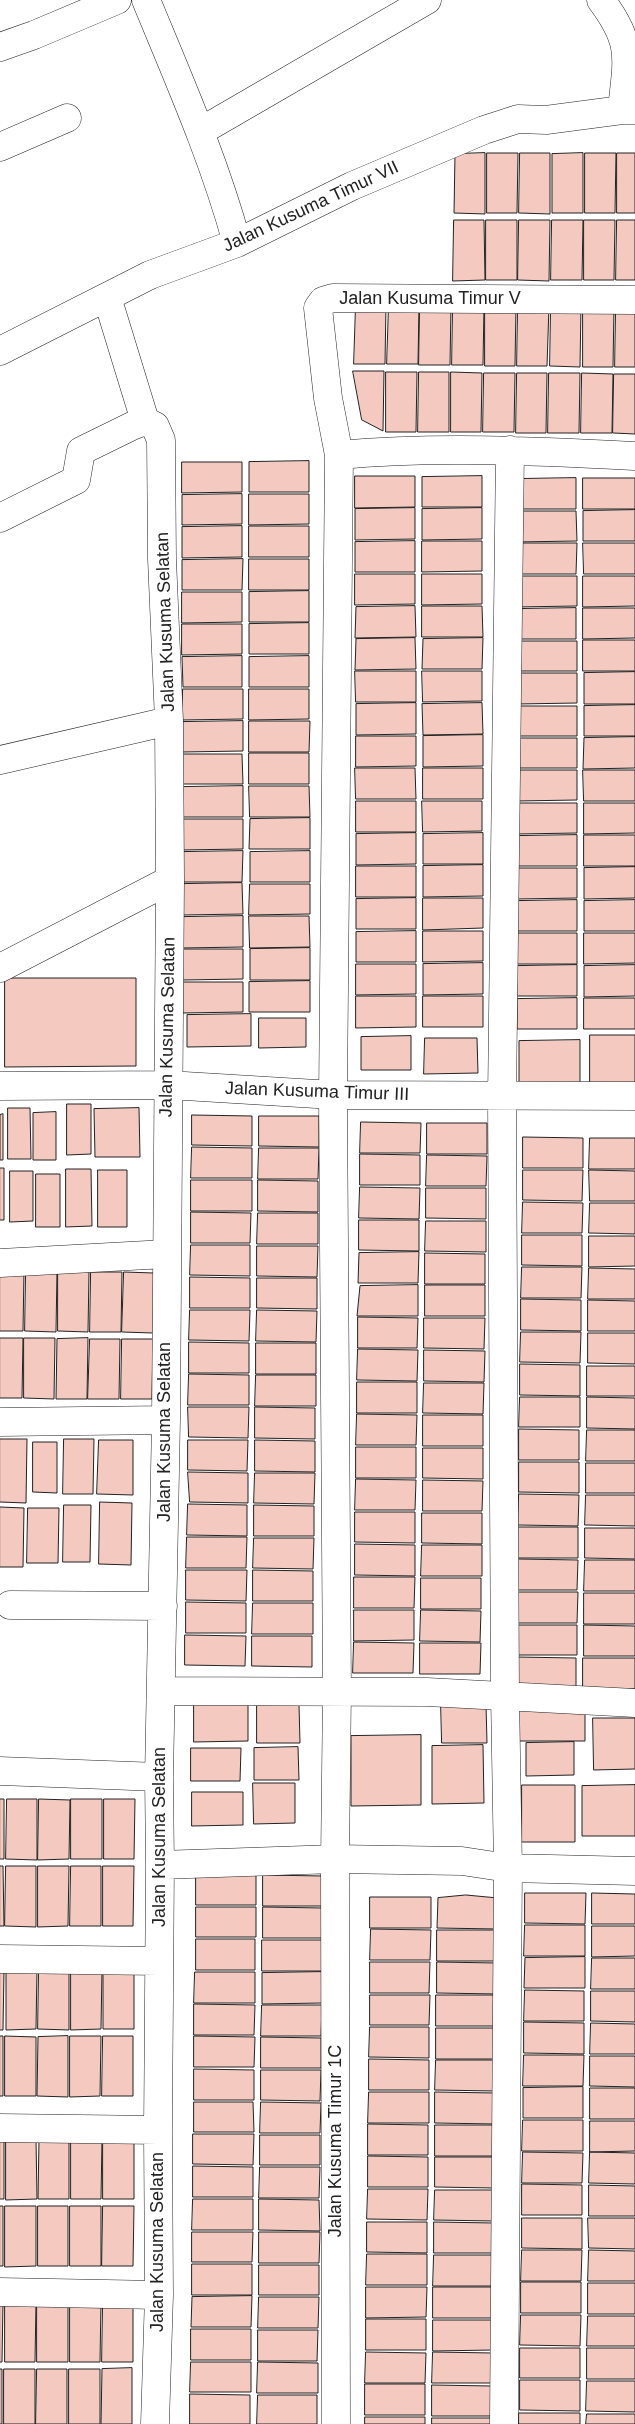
<!DOCTYPE html>
<style>
body{margin:0}
canvas{display:block;background:#fff}
</style>
<canvas width="635" height="2424"></canvas>
<script>
const g = document.querySelector('canvas').getContext('2d');
g.lineJoin = 'round';
function fillPath(path, color) { g.fillStyle = color; g.fill(path, 'evenodd'); }
function stroke(path, color, width, dash) { g.strokeStyle = color; g.lineWidth = width; g.lineCap = dash ? 'butt' : 'round'; g.setLineDash(dash || []); g.stroke(path); }
function write(font, color, halo, rows, align = 'center') {
  g.font = font + ' Helvetica,sans-serif'; g.lineWidth = 4; g.setLineDash([]); g.textBaseline = 'middle'; g.strokeStyle = halo; g.fillStyle = color; for (const [text, x, y, turn = 0] of rows) {
    g.save(); g.translate(x, y); g.rotate((+turn || 0) * Math.PI / 180); g.textAlign = isNaN(turn) ? turn : align; if (halo) g.strokeText(text, 0, 0); g.fillText(text, 0, 0); g.restore();
  }
}
const building = new Path2D(`
 M485,153V214L454,213L455,154Z
 M487,153H518L517,213H487Z
 M520,153H550V214L519,213Z
 M583,153V213H552V154Z
 M585,153H616L615,213H585Z
 M617,153H635V213H617Z
 M454,220H484L485,280L453,281Z
 M486,220H517V280H486Z
 M519,220H550L549,281L518,280Z
 M552,220H583L582,280H551Z
 M584,220H615L614,280H584Z
 M617,220H635V280H616Z
 M356,304H386L385,364H354Z
 M389,304L419,305L418,364H387Z
 M420,305H451L450,365H419Z
 M453,305L484,306L483,365H452Z
 M485,306H516L515,366H485Z
 M518,306H549L547,366H517Z
 M551,306H581L580,367L550,366Z
 M583,306L614,307L613,367H583Z
 M616,307H635V367H615Z
 M353,371H384L383,431L362,420Z
 M386,372H417L416,432H386Z
 M419,372H449V432H418Z
 M451,372L482,373L481,432H451Z
 M484,373H515L514,432H483Z
 M517,373H547L546,433H516Z
 M549,373H580L579,433H548Z
 M582,373L613,374L612,433H581Z
 M614,374H635V434L613,433Z
 M309,461V492H249V462Z
 M182,462H242V492L182,493Z
 M355,476H415V507L355,508Z
 M482,476V507H422V477Z
 M576,478V509H516V479Z
 M583,478H635V509H583Z
 M242,494V524L182,525V495Z
 M249,494H309V524L249,525Z
 M415,508V539L355,540V509Z
 M482,508V539L422,540V509Z
 M635,510V541H583V511Z
 M516,511H576L577,541L516,542Z
 M242,526V557L182,558V527Z
 M249,526H309V557H249Z
 M415,541V572H355V542Z
 M422,541H482V571L422,572Z
 M516,543H577L576,574H516Z
 M583,543H635V574H584Z
 M243,559L242,590H182V560Z
 M249,559H309V590H249Z
 M355,574H415V604L355,605Z
 M422,574H482V604L422,605Z
 M517,576H577V606L516,607Z
 M583,576H635V606L583,607Z
 M309,591V622H249V592Z
 M182,592H242V622L182,623Z
 M415,606L416,637L355,638L356,607Z
 M422,606H482L483,637H422Z
 M576,608V639H516V609Z
 M583,608H635V638L583,639Z
 M309,623V654H249V624Z
 M182,624H242V654L182,655Z
 M415,638L416,669L355,670L356,639Z
 M483,638L482,669H422L423,639Z
 M583,640H635V671H583Z
 M517,641H577V671H517Z
 M242,656V687H183L182,657Z
 M309,656V687H249V657Z
 M355,671H416V702H356Z
 M422,671H482V701L423,702Z
 M635,672V704H584V673Z
 M516,673H577V703L517,704Z
 M183,689H243V719L182,720Z
 M249,689H309V719L249,720Z
 M416,703V734L356,735V704Z
 M482,703L483,734L423,735L422,704Z
 M635,705V736H584V706Z
 M517,706H577V736H517Z
 M243,721V751L182,752V722Z
 M249,721H310L309,752H249Z
 M483,735V766L423,767V736Z
 M356,736H416V766L356,767Z
 M635,737V768L583,769L584,738Z
 M517,738H577V768H517Z
 M249,753H309V784H249Z
 M182,754H242L243,784H183Z
 M355,768H415L416,799H356Z
 M423,768H483V799H423Z
 M517,770H577V800L517,801Z
 M583,770H635V801H584Z
 M243,786V817H183V787Z
 M249,786H309L310,817H250Z
 M356,801H416V832H356Z
 M422,801H482V831L423,832Z
 M517,803H577V833L517,834Z
 M584,803H635V833L584,834Z
 M310,818V849H249L250,819Z
 M183,819H243V849L182,850Z
 M416,833V864L356,865V834Z
 M483,833V864H423V834Z
 M577,835V866H517V836Z
 M584,835H635V866H584Z
 M243,851L242,882H183L182,852Z
 M310,851V882H250V852Z
 M483,865V896L423,897V866Z
 M356,866H416V897H356Z
 M635,867V898L584,899V868Z
 M517,868H577V898L517,899Z
 M242,883L243,914L183,915V884Z
 M250,884H310V914L249,915Z
 M416,898V929H356V899Z
 M423,898H483V928L423,930Z
 M577,900V931H517V901Z
 M635,900V931H584V901Z
 M243,916V947L182,948L183,917Z
 M249,916H309L310,947L250,948Z
 M416,931V962H356V932Z
 M423,931H483V961L423,962Z
 M517,933H577V964H517Z
 M584,933H635V963L584,964Z
 M310,948V980H250V949Z
 M182,949H243V979L183,980Z
 M483,963V994L423,995V964Z
 M356,964H416V994L356,995Z
 M577,965V996H517V966Z
 M635,965V996L584,997V966Z
 M5,978H136V1066L5,1067Z
 M310,981V1012H249V982Z
 M183,982H243V1012L183,1013Z
 M356,996H416V1027L356,1028Z
 M423,996H483V1027H423Z
 M577,998V1029H517V999Z
 M584,998H635V1029H584Z
 M251,1014V1046L187,1047V1015Z
 M259,1018H306V1047L259,1048Z
 M590,1035H635V1090H590Z
 M411,1036V1070H361V1037Z
 M425,1038H477L478,1073L424,1074Z
 M580,1040V1087H519V1041Z
 M67,1104H91V1154L67,1155Z
 M8,1108H30L31,1159H8Z
 M139,1108L140,1157H95L94,1109Z
 M56,1112V1160H33V1113Z
 M3,1114V1160H0V1115Z
 M192,1115L252,1116V1146L192,1145Z
 M259,1116H319V1147L259,1146Z
 M361,1122L421,1123L420,1153H360Z
 M427,1123H487V1154H427Z
 M523,1137L583,1138V1168H523Z
 M590,1138H635V1169H589Z
 M192,1147L252,1148V1178H191Z
 M259,1148H319L318,1179H258Z
 M360,1154L420,1155V1185H360Z
 M427,1155L487,1156L486,1186H426Z
 M0,1168H4V1220H0Z
 M66,1169H91L92,1226L66,1227Z
 M98,1170H127V1227H98Z
 M523,1170H583L582,1201L523,1200Z
 M589,1170L635,1171V1201H590Z
 M10,1171H33V1221L10,1222Z
 M36,1174H60V1227H36Z
 M191,1180H252V1211H191Z
 M258,1180L318,1181V1212L258,1211Z
 M360,1187L420,1188L419,1219L359,1218Z
 M426,1188H486V1219L426,1218Z
 M523,1202L583,1203L582,1233H522Z
 M590,1203H635V1234L589,1233Z
 M191,1212L251,1213L250,1243H191Z
 M258,1213H318V1244H257Z
 M359,1220H419V1251L359,1250Z
 M426,1221H486V1252L425,1251Z
 M522,1235H582V1266L522,1265Z
 M589,1236H635V1266L589,1267Z
 M191,1245H250V1276L190,1275Z
 M257,1246H318L317,1277L257,1276Z
 M419,1252L418,1283H358L359,1253Z
 M425,1253L485,1254V1284H425Z
 M522,1267H582L581,1298H521Z
 M589,1268L635,1269V1299H588Z
 M0,1271H24L23,1331H0Z
 M26,1271H57L56,1332L25,1331Z
 M58,1271L89,1272L88,1332L58,1331Z
 M91,1272H122L121,1332H90Z
 M124,1272L154,1273L153,1333L122,1332Z
 M190,1277L250,1278V1308H190Z
 M257,1278H317V1309L257,1308Z
 M418,1285V1316H357L360,1286Z
 M425,1285H485V1316H425Z
 M521,1299L581,1300V1331L521,1330Z
 M588,1300L635,1301V1331H588Z
 M190,1310H250L249,1341L189,1340Z
 M257,1310L317,1311L316,1342L256,1341Z
 M358,1317L418,1318L417,1348H358Z
 M424,1318H485L484,1349L424,1348Z
 M521,1332H581L580,1363L520,1362Z
 M588,1333H635V1364L588,1363Z
 M0,1338H23L22,1398H0Z
 M24,1338H55L54,1399L24,1398Z
 M88,1338L87,1399H56L57,1339Z
 M90,1339H120L119,1399H88Z
 M122,1339H153L152,1399H121Z
 M189,1342L249,1343V1373H189Z
 M256,1343H316V1374H256Z
 M358,1349L418,1350L417,1381L357,1380Z
 M424,1350L485,1351L484,1382L424,1381Z
 M520,1364L580,1365V1396L520,1395Z
 M587,1366H635V1396H587Z
 M189,1374L249,1375V1405H188Z
 M256,1375H316V1406H255Z
 M357,1382H417V1413H357Z
 M424,1383H484L483,1414L423,1413Z
 M520,1397H580V1427H519Z
 M587,1397L635,1398V1429L587,1428Z
 M188,1407H249L248,1438L189,1437Z
 M255,1407L315,1408V1439L255,1438Z
 M357,1414L417,1415L416,1445H356Z
 M423,1415H483V1446H423Z
 M519,1429L579,1430V1460H519Z
 M587,1430H635V1461H586Z
 M0,1439H27L26,1503L0,1502Z
 M64,1439H94L93,1494H63Z
 M99,1440H133V1495L97,1494Z
 M188,1440H248L247,1471L188,1470Z
 M255,1440L315,1441V1472L255,1471Z
 M33,1442H57V1493L33,1492Z
 M356,1447H416V1478H356Z
 M423,1448H483V1479L423,1478Z
 M519,1462H579V1493L519,1492Z
 M586,1463H635V1493H586Z
 M188,1472L248,1473V1503L190,1502Z
 M255,1473H315L314,1504L254,1503Z
 M356,1479L416,1480L415,1510H355Z
 M423,1480L483,1481L482,1511H423Z
 M519,1494L579,1495L578,1526L518,1525Z
 M586,1495H635V1526L585,1525Z
 M100,1502L132,1503L131,1565L99,1564Z
 M188,1504L247,1505V1536L187,1535Z
 M64,1505H91L90,1562H63Z
 M254,1505L314,1506V1536H254Z
 M0,1507L24,1508L23,1567H0Z
 M28,1508H59L58,1563H27Z
 M355,1512H415V1543L355,1542Z
 M422,1513H482V1544L422,1543Z
 M518,1527H578V1558H518Z
 M585,1528H635V1559L585,1558Z
 M187,1537H247L246,1568H186Z
 M254,1538H314L313,1569L253,1568Z
 M355,1544L415,1545V1576L355,1575Z
 M422,1545H482V1576H421Z
 M518,1559L578,1560L577,1590H517Z
 M585,1560H635V1591H584Z
 M186,1570H247L246,1601L186,1600Z
 M253,1570L313,1571V1601H253Z
 M354,1577H415L414,1608H354Z
 M421,1578H481V1609H421Z
 M517,1592H578L577,1623H517Z
 M584,1593H635V1624H584Z
 M186,1602L246,1603V1633H186Z
 M253,1603H313V1634H252Z
 M354,1610H414V1640L354,1641Z
 M421,1610L481,1611L480,1642L420,1641Z
 M517,1625H577V1655H516Z
 M584,1625L635,1626V1656H584Z
 M185,1635L246,1636L245,1666L185,1665Z
 M252,1636H312V1667L252,1666Z
 M354,1642L414,1643L413,1673H353Z
 M420,1643H481L480,1674H420Z
 M516,1657L576,1658V1688H516Z
 M583,1658H635V1689L583,1688Z
 M194,1703H248V1741L194,1742Z
 M441,1704H486L487,1743H442Z
 M257,1705H299L300,1743H257Z
 M585,1709V1741H518V1710Z
 M593,1718H635V1769L594,1770Z
 M421,1735V1805L351,1806V1736Z
 M574,1742V1775L526,1776V1743Z
 M483,1745L484,1803L432,1804V1746Z
 M298,1747L299,1780H254V1748Z
 M191,1748H241L240,1781H191Z
 M253,1783H295V1823L254,1824Z
 M522,1785H575V1842H522Z
 M635,1785V1836H582V1786Z
 M192,1792H243V1825L192,1826Z
 M0,1799H4V1859H0Z
 M7,1799H37V1860L6,1859Z
 M39,1799L70,1800L69,1859L38,1860Z
 M71,1799H102V1859H71Z
 M104,1799H135L134,1859H104Z
 M0,1866H3L4,1926H0Z
 M6,1866H36V1927L5,1926Z
 M38,1866H69L68,1926L38,1927Z
 M71,1866H101V1926H70Z
 M103,1866H134L133,1926H103Z
 M196,1874L256,1875V1905H196Z
 M263,1875L323,1876V1906H263Z
 M525,1893H586L585,1924L525,1923Z
 M592,1893L635,1894V1924H592Z
 M466,1895L498,1898L497,1929L437,1928L438,1898Z
 M370,1897H431V1928H370Z
 M196,1907H256V1937H196Z
 M263,1907L323,1908L322,1938H263Z
 M525,1925H585V1956H524Z
 M592,1926H635V1956L592,1957Z
 M371,1929L431,1930L430,1960H370Z
 M437,1930H497V1961H437Z
 M196,1939H255V1970H196Z
 M262,1940H323L322,1971H262Z
 M585,1957V1988H524L525,1958Z
 M592,1958H635V1989H591Z
 M370,1962H430L429,1993H370Z
 M437,1962L497,1963V1994L437,1993Z
 M37,1969L36,2029L6,2030V1970Z
 M39,1969H69V2030L38,2029Z
 M71,1969L102,1970L101,2029L71,2030Z
 M134,1969V2029H103V1970Z
 M0,1970H4L3,2030H0Z
 M195,1972H255V2003H194Z
 M322,1972V2003L262,2004V1973Z
 M525,1990L584,1991V2021H524Z
 M591,1991H635V2022L591,2021Z
 M370,1995H430L429,2025H370Z
 M436,1995H497L496,2026H436Z
 M194,2004L255,2005L254,2035H194Z
 M262,2005H322L321,2036H261Z
 M524,2022L584,2023V2054L524,2053Z
 M591,2023L635,2024V2054H590Z
 M370,2027H429V2058L369,2057Z
 M436,2028H497L496,2059H436Z
 M0,2036H3V2096H0Z
 M5,2036L36,2037V2096H5Z
 M68,2036V2097L37,2096L38,2037Z
 M70,2036H101L100,2096L70,2097Z
 M103,2036H133V2096H102Z
 M194,2036L255,2037L254,2067H194Z
 M261,2037L321,2038V2068H261Z
 M524,2055H584L583,2086H523Z
 M590,2056H635V2087L590,2086Z
 M369,2059L429,2060V2090H369Z
 M436,2060H496L495,2091L435,2090Z
 M194,2069L254,2070V2100H194Z
 M261,2070H321L320,2101L261,2100Z
 M583,2087V2118H523V2088Z
 M590,2088H635V2119H590Z
 M369,2092H429V2123H368Z
 M435,2092L495,2093V2124L435,2123Z
 M194,2102H253L254,2132H194Z
 M261,2102L321,2103L320,2133H260Z
 M523,2120H583V2151H522Z
 M590,2121H635V2151L590,2152Z
 M368,2124L428,2125V2155H368Z
 M435,2125H495L494,2156H435Z
 M193,2134H254L253,2165L193,2164Z
 M260,2135H320V2165H260Z
 M0,2139H4V2199H0Z
 M6,2139H36L37,2199L6,2200Z
 M69,2139V2199H38L39,2140Z
 M71,2139H102L101,2199H71Z
 M103,2139H134V2199H103Z
 M523,2152L583,2153L582,2183H522Z
 M590,2152L635,2153V2184L589,2183Z
 M368,2156L428,2157V2187H368Z
 M435,2157H495V2188L435,2187Z
 M193,2166L253,2167V2197H193Z
 M260,2167H320L319,2198H259Z
 M522,2184L582,2185V2215H522Z
 M589,2185L635,2186V2216H589Z
 M368,2189H428L427,2220L367,2219Z
 M435,2190H495L494,2221L434,2220Z
 M193,2199H253V2230H192Z
 M259,2199L319,2200L320,2231L259,2230Z
 M0,2206H3V2266H0Z
 M5,2206H36V2266L5,2267Z
 M38,2206H68V2266H38Z
 M70,2206H101V2266H70Z
 M103,2206H134L133,2266H102Z
 M522,2218H582V2249L522,2248Z
 M588,2218H635V2249L589,2248Z
 M367,2222H427V2253L367,2252Z
 M434,2222L494,2223V2253H434Z
 M192,2232H253L252,2262H192Z
 M259,2232H320L319,2263H259Z
 M522,2250H582L581,2281H521Z
 M589,2250L635,2251V2281H588Z
 M367,2254H427V2285H366Z
 M434,2255H494V2286H433Z
 M192,2264H252V2295H192Z
 M259,2265H319V2295H259Z
 M521,2282H581V2313H521Z
 M588,2283H635V2314H588Z
 M366,2287H427L426,2317L366,2318Z
 M433,2287H494L493,2318H433Z
 M252,2296L251,2327H191L192,2297Z
 M259,2297H319L318,2328H258Z
 M0,2302H3L2,2362H0Z
 M5,2302H36L35,2362H5Z
 M37,2302H68V2362H37Z
 M70,2302H101L100,2362H70Z
 M103,2302H133V2362H102Z
 M521,2315H581L580,2346L520,2345Z
 M588,2316H635V2346H587Z
 M366,2319H426V2350H366Z
 M433,2320H493V2350L433,2351Z
 M191,2329H251V2360H191Z
 M258,2330H318L317,2361H258Z
 M520,2348H580V2378H520Z
 M587,2348H635V2379H587Z
 M366,2352L426,2353L425,2383H365Z
 M433,2352L493,2353L492,2383H432Z
 M191,2362H251V2392H190Z
 M258,2362L318,2363V2393H257Z
 M132,2368V2424H101L102,2369Z
 M0,2369H2V2424H0Z
 M4,2369H35V2424H4Z
 M37,2369H67V2424H36Z
 M69,2369H100V2424H69Z
 M520,2380H580V2411L520,2410Z
 M587,2381H635V2412L586,2411Z
 M365,2384H425V2415H365Z
 M432,2385L492,2386V2416H432Z
 M190,2394L250,2395V2424H190Z
 M258,2395H317V2424H257Z
 M519,2413H580V2424H519Z
 M587,2414H635V2424H586Z
 M365,2417H425V2424H365Z
 M432,2418H492V2424H432Z`);
fillPath(building, '#f3c9c0');
stroke(building, '#222', 1);
const minor = new Path2D(`
 M146,0C179,80 214,159 237,243
 M601,0C634,44 627,58 622,110
 M0,47L34,35L117,0
 M201,131L427,0
 M0,147L67,118
 M107,297L145,421
 M0,351L150,275L237,243L352,186L484,130L518,119L546,120L622,110H635
 M339,455C438,446 536,451 635,456
 M0,518L76,480L81,451L134,425L145,421L155,426L161,440L162,559L169,721L170,880L166,1420L159,1777L160,1865L158,2130L159,2295L155,2424
 M0,760L169,721
 M0,968L170,880
 M0,1086L168,1085L333,1095L635,1096
 M0,1263L166,1254
 M0,1422L166,1420
 M10,1605L163,1606
 M162,1691L427,1692L635,1703
 M0,1771L159,1777
 M160,1865L335,1859L462,1861L508,1868L635,1871
 M0,1959L158,1961
 M0,2128L158,2130
 M0,2292L159,2295
 M336,2424L335,1859L337,1691L333,1095L339,455L328,398L318,308L323,301L333,298L635,300
 M504,2424L508,1868L505,1696L502,1097L510,450`);
stroke(minor, '#222', 29);
stroke(minor, '#fff', 28);
write('18px', '#222', '#fff', [
 ["Jalan Kusuma Timur VII",311,207,-25],
 ["Jalan Kusuma Timur V",430,299],
 ["Jalan Kusuma Selatan",166,622,-92],
 ["Jalan Kusuma Selatan",168,1027,-89],
 ["Jalan Kusuma Timur III",317,1092,2],
 ["Jalan Kusuma Selatan",165,1432,-90],
 ["Jalan Kusuma Selatan",160,1837,-90],
 ["Jalan Kusuma Timur 1C",336,2141,-90],
 ["Jalan Kusuma Selatan",158,2242,-90]
]);
</script>
